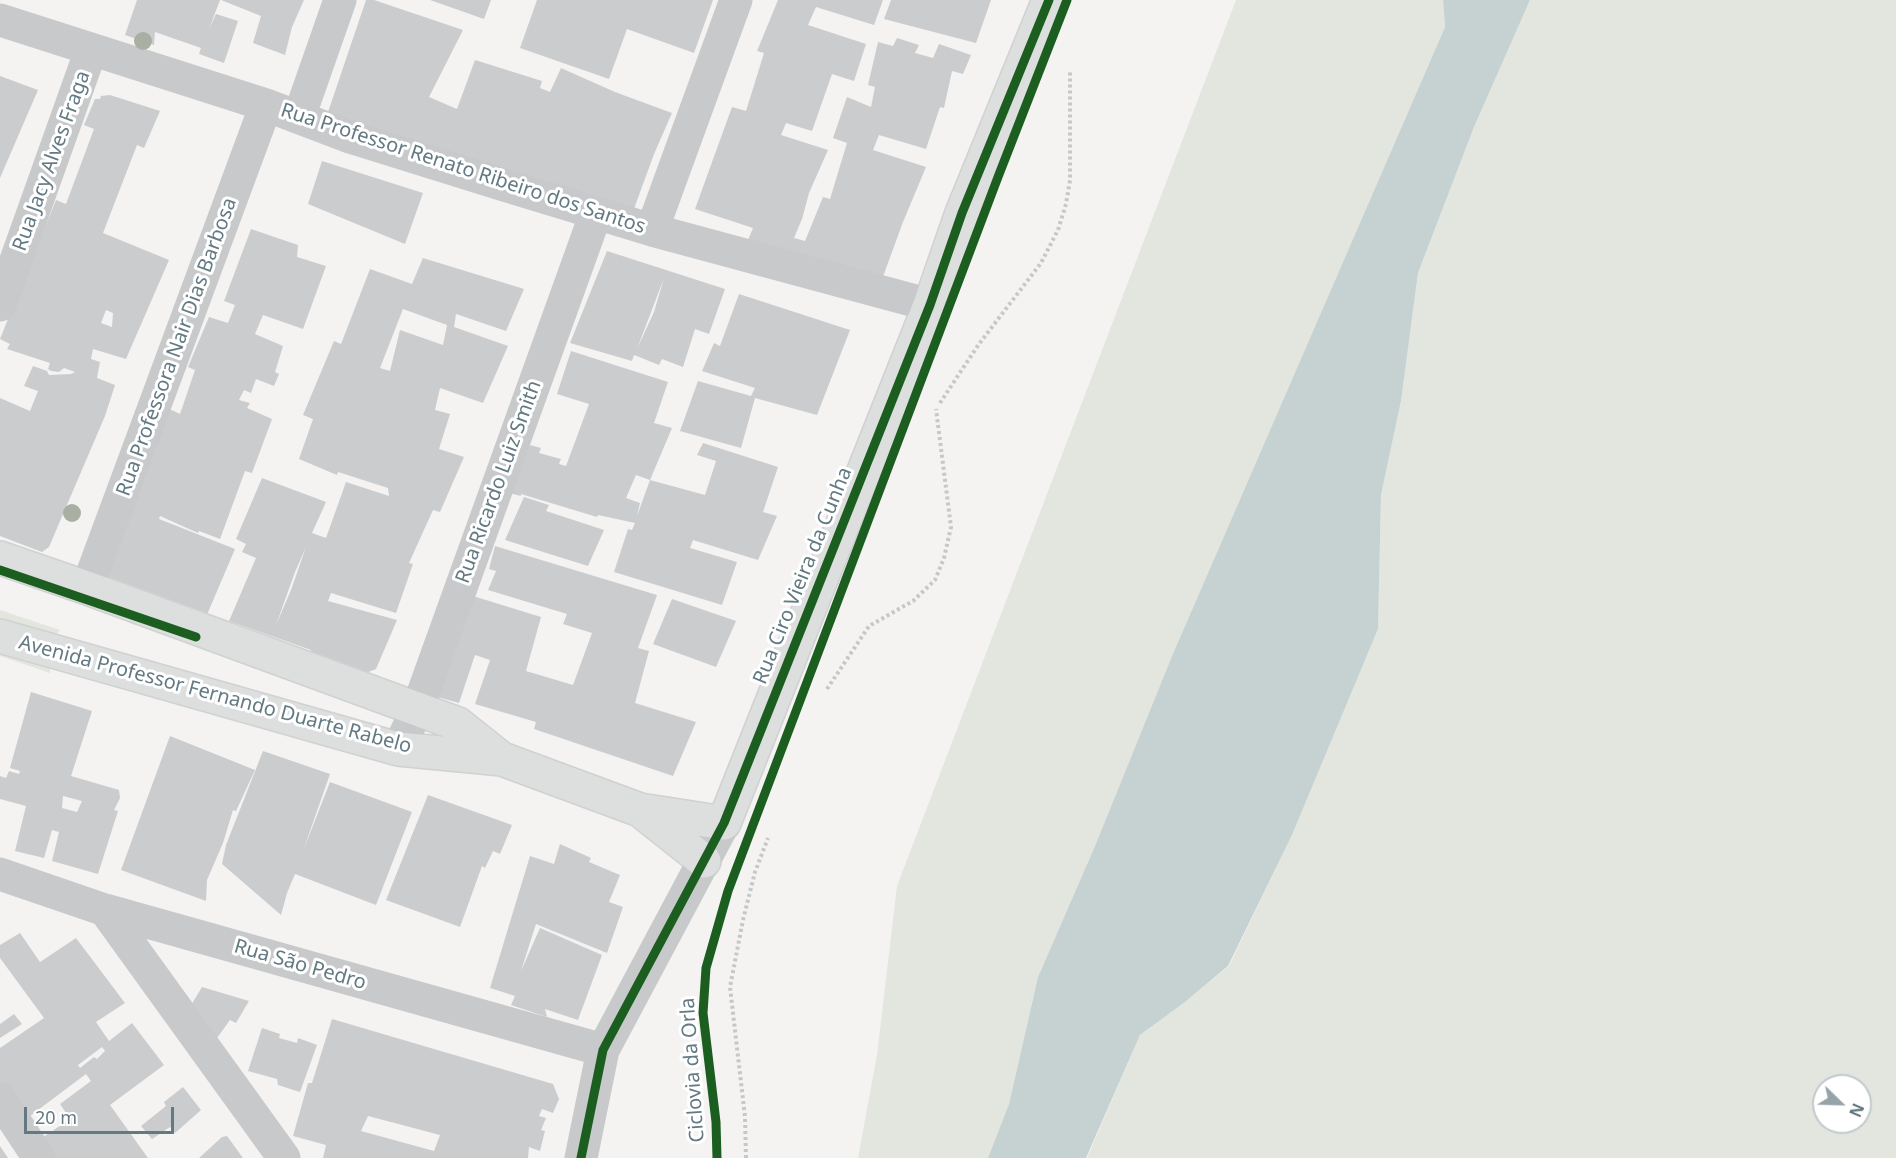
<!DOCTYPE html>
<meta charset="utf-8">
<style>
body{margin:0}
#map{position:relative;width:1896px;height:1158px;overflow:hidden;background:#f4f3f2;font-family:"Noto Sans",sans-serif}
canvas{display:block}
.north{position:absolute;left:1812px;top:1074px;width:60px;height:60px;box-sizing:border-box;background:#fff;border:2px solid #c1cacd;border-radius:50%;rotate:113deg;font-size:16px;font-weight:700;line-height:24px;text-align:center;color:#637a83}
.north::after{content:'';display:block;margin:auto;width:21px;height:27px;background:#96a4aa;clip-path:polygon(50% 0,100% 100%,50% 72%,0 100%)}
.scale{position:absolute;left:24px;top:1107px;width:150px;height:27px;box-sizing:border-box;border:3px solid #637a83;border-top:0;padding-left:8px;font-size:18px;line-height:21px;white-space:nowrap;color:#637a83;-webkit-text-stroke:4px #fff;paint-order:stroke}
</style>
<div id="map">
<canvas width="1896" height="1158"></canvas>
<div class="north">N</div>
<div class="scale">20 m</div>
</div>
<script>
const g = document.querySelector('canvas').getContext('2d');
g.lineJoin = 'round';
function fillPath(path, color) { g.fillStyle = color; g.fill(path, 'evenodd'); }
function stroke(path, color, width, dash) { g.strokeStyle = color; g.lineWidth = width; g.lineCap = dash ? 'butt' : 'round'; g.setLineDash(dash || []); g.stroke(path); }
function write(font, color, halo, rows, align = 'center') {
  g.font = font + ' "Noto Sans",sans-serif'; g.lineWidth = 6; g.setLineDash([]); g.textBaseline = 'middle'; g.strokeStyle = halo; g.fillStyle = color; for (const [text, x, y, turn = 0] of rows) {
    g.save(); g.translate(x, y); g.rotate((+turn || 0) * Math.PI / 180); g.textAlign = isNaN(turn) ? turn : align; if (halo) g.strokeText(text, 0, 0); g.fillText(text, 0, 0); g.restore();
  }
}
fillPath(new Path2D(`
 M1236,0H1443L1445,27L1172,656L1095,846L1038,977L1009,1104L988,1158H858L877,1055L897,886Z
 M1530,0H1896V1158H1087L1140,1035L1185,1002L1229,966L1292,835L1378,629L1381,495L1401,401L1418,273L1474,127ZM1824,1086H1860V1122H1824Z
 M0,610L60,630L54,638L0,619Z
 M0,638L50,655V673L0,656Z`), '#e3e5df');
fillPath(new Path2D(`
 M1443,0H1530L1474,127L1418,273L1401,401L1381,495L1378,629L1292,835L1228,966L1185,1002L1140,1035L1086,1158H988L1009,1104L1038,977L1095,846L1172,656L1445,27Z`), '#c6d2d2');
fillPath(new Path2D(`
 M137,0H220L209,29L216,14L238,21L224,63L199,54L201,48L155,32L154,45L125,35Z
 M221,0H304L292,27L285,55L253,43L261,16Z
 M366,0H374L463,30L429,97L457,109L475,60L542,81L540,88L550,92L561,68L615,92L672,113L654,154L631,217L325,121Z
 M430,0H491L484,19Z
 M537,0H713L694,53L627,29L609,79L520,48Z
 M778,0H883L874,25L816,7L808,25L866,44L854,81L832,74L812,131L786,123L781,135L828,150L809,193L802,219L794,238L805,241L823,197L830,199L847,143L833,138L847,97L871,107L875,87L868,85L878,42L893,46L897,38L919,45L915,53L933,58L939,44L971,55L963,74L952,71L944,108L940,107L926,149L879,135L873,150L926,167L903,222L881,282L748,240L753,228L695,209L732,107L746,111L764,53L757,51Z
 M891,0H991L976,43L884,19Z
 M0,76L38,90L0,178Z
 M110,95L160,111L144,148L137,145L103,233L169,260L126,359L93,349L91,359L100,362L97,378L115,385L105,416L49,547L42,552L0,536V398L30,411L38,391L24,386L33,366L47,371L49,375L71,374L75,372L64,368L59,372L51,371L48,369L50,363L7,349L10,344L0,339L56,200L66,204L94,129L84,125L95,99H100L101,96ZM106,310L113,313L112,327L101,323Z
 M322,161L423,193L405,244L308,204Z
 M251,229L298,245L297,257L326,266L303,329L263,315L255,334L283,346L275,372L279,374L274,386L256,379L251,393L244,390L239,400L250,403L247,408L272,419L252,473L245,471L220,539L199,531L198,533L160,516L159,519L235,549L206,617L108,579L102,565L163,406L180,414L195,370L188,367L209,317L228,323L235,305L224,301Z
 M607,251L725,289L709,334L695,329L683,367L662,359L659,365L634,355L632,361L570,343ZM664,278L654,312L637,349Z
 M423,258L524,289L506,331L456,314L454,327L508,346L483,403L440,388L435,410L450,414L439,449L464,457L440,512L433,510L409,563L413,564L396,613L331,593L328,601L397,620L376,669L366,673L309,654L311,650L229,621L256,558L242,552L246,544L236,539L262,478L326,502L312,533L326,538L346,482L389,496L388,488L338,472L337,475L299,459L313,419L303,415L334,341L341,344L370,269L412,284ZM403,309L447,325L443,345L400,330L390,371L380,368ZM306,547L291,590L276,625L295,572Z
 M739,294L850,330L817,415L755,398L741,448L680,431L698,381L751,396L755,388L702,371L714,343L720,346Z
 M571,351L668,382L654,423L672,428L650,480L705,495L716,461L697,455L703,443L778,467L763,512L777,516L758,560L693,540L690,548L737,562L722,605L614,572L628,529L632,530L635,523L598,515L597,517L521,494V496L509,493L530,445L541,448L539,453L561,459L559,464L566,466L589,404L557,394ZM636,475L650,480L637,516L640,503L626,498Z
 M524,497L549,505L546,511L604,530L588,566L505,540Z
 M495,546L657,595L638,648L649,651L635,703L696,722L673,776L534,729L536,722L475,704L490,660L475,655L459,703L434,696L473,596L541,617L526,671L573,685L592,633L563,624L567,614L488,590L496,571L489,569Z
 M672,599L736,621L716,667L653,644Z
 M31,692L92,711L71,776L119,790L120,798L114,810L118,811L98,874L52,861L59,832L52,830L44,858L15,851L26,806L0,799V776L6,778L9,771L19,774L20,771L10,768ZM63,796L82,801L77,812L62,808Z
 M170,736L255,770L236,811L233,810L223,843L207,880L206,901L121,870Z
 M263,751L330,774L303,851L330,782L412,812L376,905L295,874L287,893L281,915L222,864L226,845Z
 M428,795L512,825L500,854L493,851L485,868L482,866L460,927L386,900Z
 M560,844L591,858L589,862L620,875L609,902L623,907L607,953L536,924L521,971L540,928L602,955L578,1020L545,1009L547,1017L511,1005L515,996L490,988L530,856L554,864Z
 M20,933L40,962L76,938L125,1003L96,1022L109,1041L132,1023L164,1065L110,1105L148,1158H49L36,1142L70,1119L60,1104L91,1081L86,1074L26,1119L0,1083V1048L44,1018L0,958V945ZM102,1047L105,1051L97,1059L94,1057L80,1068L78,1065Z
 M202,987L249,1001L236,1023L230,1020L217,1038L190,1007Z
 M14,1014L22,1024L0,1038V1024Z
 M332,1019L553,1084L559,1099L553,1113L542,1109L539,1116L546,1118L541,1130L545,1131L540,1151L529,1147L528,1158H323L326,1145L293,1136L308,1083H312ZM368,1116L440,1135L434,1151L361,1131Z
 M262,1028L280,1034L279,1038L297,1043L298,1038L317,1045L300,1092L278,1085L277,1079L248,1071Z
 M183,1087L201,1110L175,1133L170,1127L152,1139L141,1126L166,1106L164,1102Z
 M227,1136L243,1158H199L222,1137Z
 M0,1146L8,1158H0Z`), '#cbcccd');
const secondary = new Path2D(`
 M0,558L87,588L458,724L502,759
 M0,636L398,749L502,759L640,810L724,823L930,305L962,213L1049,0
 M641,811L704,861`);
stroke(secondary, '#d0d1d2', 36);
stroke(new Path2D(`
 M940,403L979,344L1041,263L1058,230L1066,204L1070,180V71
 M827,689L869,626L913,601L935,580L944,558L951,527L936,409
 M746,1158L745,1117L730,987L743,920L755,872L768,838`), '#c5c7c8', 4, [3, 3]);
stroke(new Path2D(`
 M0,20L266,105L350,137L504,185L652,230L930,305
 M299,117L340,0
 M652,230L736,0
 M0,305L91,50
 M87,588L266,105
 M398,749L417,710L596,213
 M0,874L105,910L603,1050
 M105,910L284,1158
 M0,1099L39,1158
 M581,1158L603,1050L724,823`), '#c8c9ca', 33);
stroke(secondary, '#dddede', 33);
stroke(new Path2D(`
 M0,570L196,637
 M581,1158L603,1050L724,823L930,305L962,213L1049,0
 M717,1158L716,1122L703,1013L706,968L728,891L998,177L1067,0`), '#1b5e20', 9);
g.fillStyle = '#a9b0a3';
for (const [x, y] of [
 [143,41],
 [72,513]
]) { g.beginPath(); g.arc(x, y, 9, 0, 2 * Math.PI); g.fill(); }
write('20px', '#637a83', '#fff', [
 ["Rua Jacy Alves Fraga",52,161,-70],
 ["Rua Professor Renato Ribeiro dos Santos",463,169,18],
 ["Rua Professora Nair Dias Barbosa",177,347,-70],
 ["Rua Ricardo Luiz Smith",499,482,-70],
 ["Rua Ciro Vieira da Cunha",803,576,-68],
 ["Avenida Professor Fernando Duarte Rabelo",215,695,15],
 ["Rua São Pedro",300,965,16],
 ["Ciclovia da Orla",693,1070,-94]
]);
</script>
